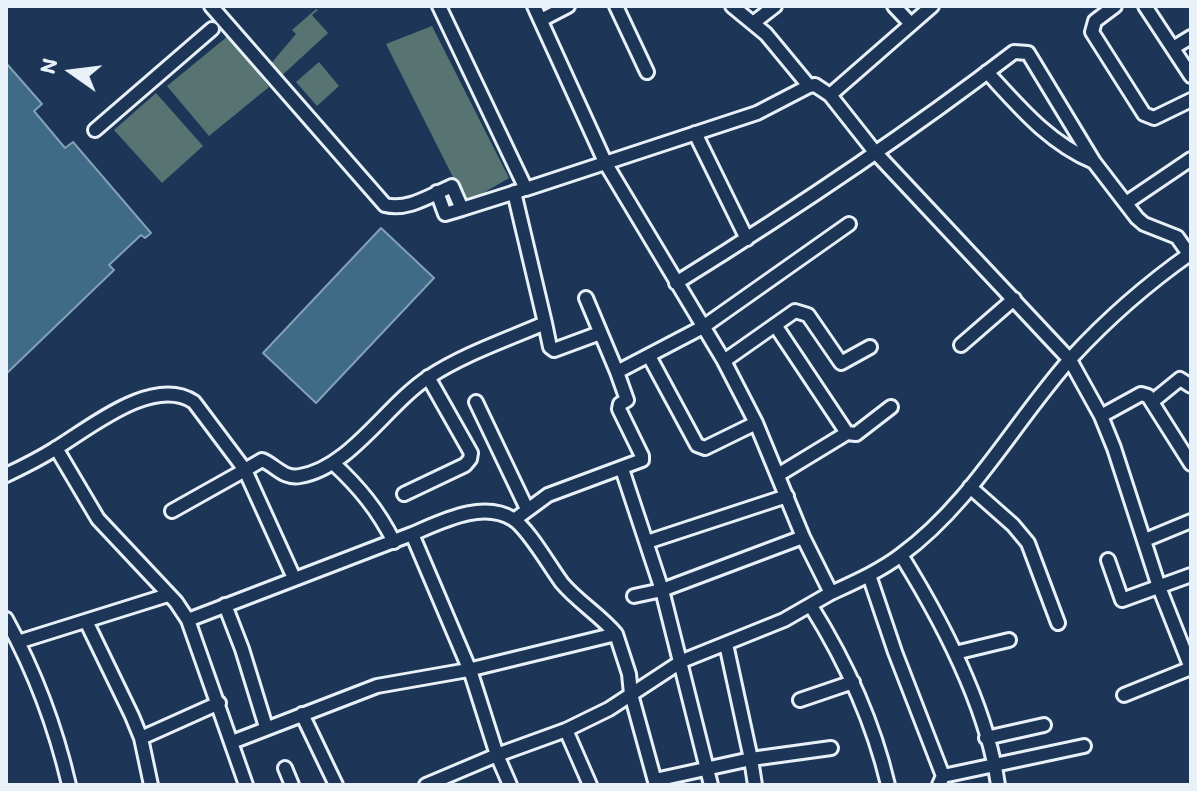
<!DOCTYPE html>
<style>
body{margin:0}
#map{position:relative;width:1197px;height:791px;overflow:hidden;background:#1d3557;font-family:Itim,sans-serif}
canvas{display:block}
.frame{position:absolute;inset:0;border:8px solid #e8f1f8;pointer-events:none}
.north{position:absolute;left:32px;top:32px;width:80px;height:80px;-webkit-text-stroke:6px #1d3557;paint-order:stroke;rotate:284deg;font-size:22px;font-weight:700;line-height:32px;text-align:center;color:#e8f1f8}
.north::after{content:'';display:block;margin:auto;width:28px;height:36px;background:#e8f1f8;clip-path:polygon(50% 0,100% 100%,50% 72%,0 100%)}
</style>
<div id="map">
<canvas width="1197" height="791"></canvas>
<div class="frame"></div>
<div class="north">N</div>
</div>
<script>
const g = document.querySelector('canvas').getContext('2d');
g.lineJoin = 'round';
function fillPath(path, color) { g.fillStyle = color; g.fill(path, 'evenodd'); }
function stroke(path, color, width, dash) { g.strokeStyle = color; g.lineWidth = width; g.lineCap = dash ? 'butt' : 'round'; g.setLineDash(dash || []); g.stroke(path); }
fillPath(new Path2D(`
 M316,9L318,10L312,15L328,33L278,79L268,67L296,34L292,30Z
 M432,26L509,178L466,203L386,44Z
 M228,36L269,87L209,136L167,86Z
 M319,62L339,86L317,106L296,82Z
 M156,93L203,146L162,183L114,130Z`), '#577472');
const water = new Path2D(`
 M6,63L42,104L34,111L65,148L73,142L151,233L145,238L141,235L109,265L114,270L6,374Z
 M381,228L434,278L316,403L263,353Z`);
fillPath(water, '#406b86');
stroke(water, '#83a1b4', 2);
const street = new Path2D(`
 M211,6L385,205C408,211 431,195 452,186L462,209L522,190
 M439,6L526,189L757,113L809,86L815,85L830,95L932,6
 M616,6L647,72
 M732,6L766,34L809,86
 M894,6L910,23
 M1115,6L1095,21L1092,32L1144,114L1154,118L1191,100
 M1145,6L1191,76
 M541,20L568,6
 M753,23L775,6
 M1173,48L1191,37
 M987,72C1020,108 1049,143 1094,162
 M830,95L875,152L1070,360L1101,416L1114,448L1159,587L1191,668
 M95,130L212,29
 M695,133L747,239
 M437,192L445,214L462,209
 M1126,203L1191,159
 M676,283C792,211 906,135 1014,52L1028,53L1094,162L1137,218L1144,224L1177,237L1189,254
 M586,298L617,372L703,327L849,224
 M545,323L550,347L554,350L600,333
 M775,325L847,433L778,475
 M961,345L1014,299
 M649,356L697,445L705,448L756,423
 M724,361L795,311L808,315L841,363L870,347
 M1153,401L1180,379L1191,386
 M476,402L527,509
 M1101,416L1141,394L1148,396L1191,464
 M847,433L856,434L891,407
 M56,448L98,519L176,602L188,620L246,785
 M333,463C359,487 378,510 394,542
 M622,469L662,590L711,785
 M6,475C23,467 39,459 55,449C90,428 153,375 194,402L245,470L262,460C275,465 283,479 300,476C350,468 387,404 429,377C464,354 506,340 545,323L514,192
 M970,487L1013,525L1028,543L1058,623
 M404,494L465,465L470,459L471,453L428,377
 M172,511L245,470L294,578
 M514,520L548,495L642,460V456L619,409L620,404L627,400L617,372
 M412,534C441,522 482,500 513,519C528,528 550,567 562,583C578,602 600,615 616,634
 M1145,540L1191,521
 M647,542L787,496
 M901,555C942,621 987,708 998,785
 M1108,560L1122,600L1191,575
 M869,575L895,652L943,776
 M831,593C855,582 880,571 901,555C972,503 1014,422 1072,357C1108,318 1147,284 1191,253
 M634,596L662,590L803,537
 M225,605L242,649L266,727
 M811,606C846,662 873,721 888,785
 M6,619C34,670 56,729 69,785
 M88,620L86,621L132,716L141,738L151,785
 M188,620L412,534L471,673L497,755L510,785
 M18,642L168,595
 M955,653L1009,640
 M1124,695L1191,668
 M800,700L853,682
 M302,714L336,785
 M566,730L590,785
 M141,738L219,703
 M986,738L1044,725
 M232,742L377,686L468,670L616,634L629,674L631,694L656,785
 M285,768L292,785
 M655,780L751,759L726,644
 M426,785L497,755L566,730L609,709L682,661L784,620L831,593L803,537L756,423L724,361L606,164L534,6
 M755,785L751,759L831,748
 M939,785L943,776L1084,746`);
stroke(street, '#e8f1f8', 18);
stroke(street, '#1d3557', 12);
</script>
